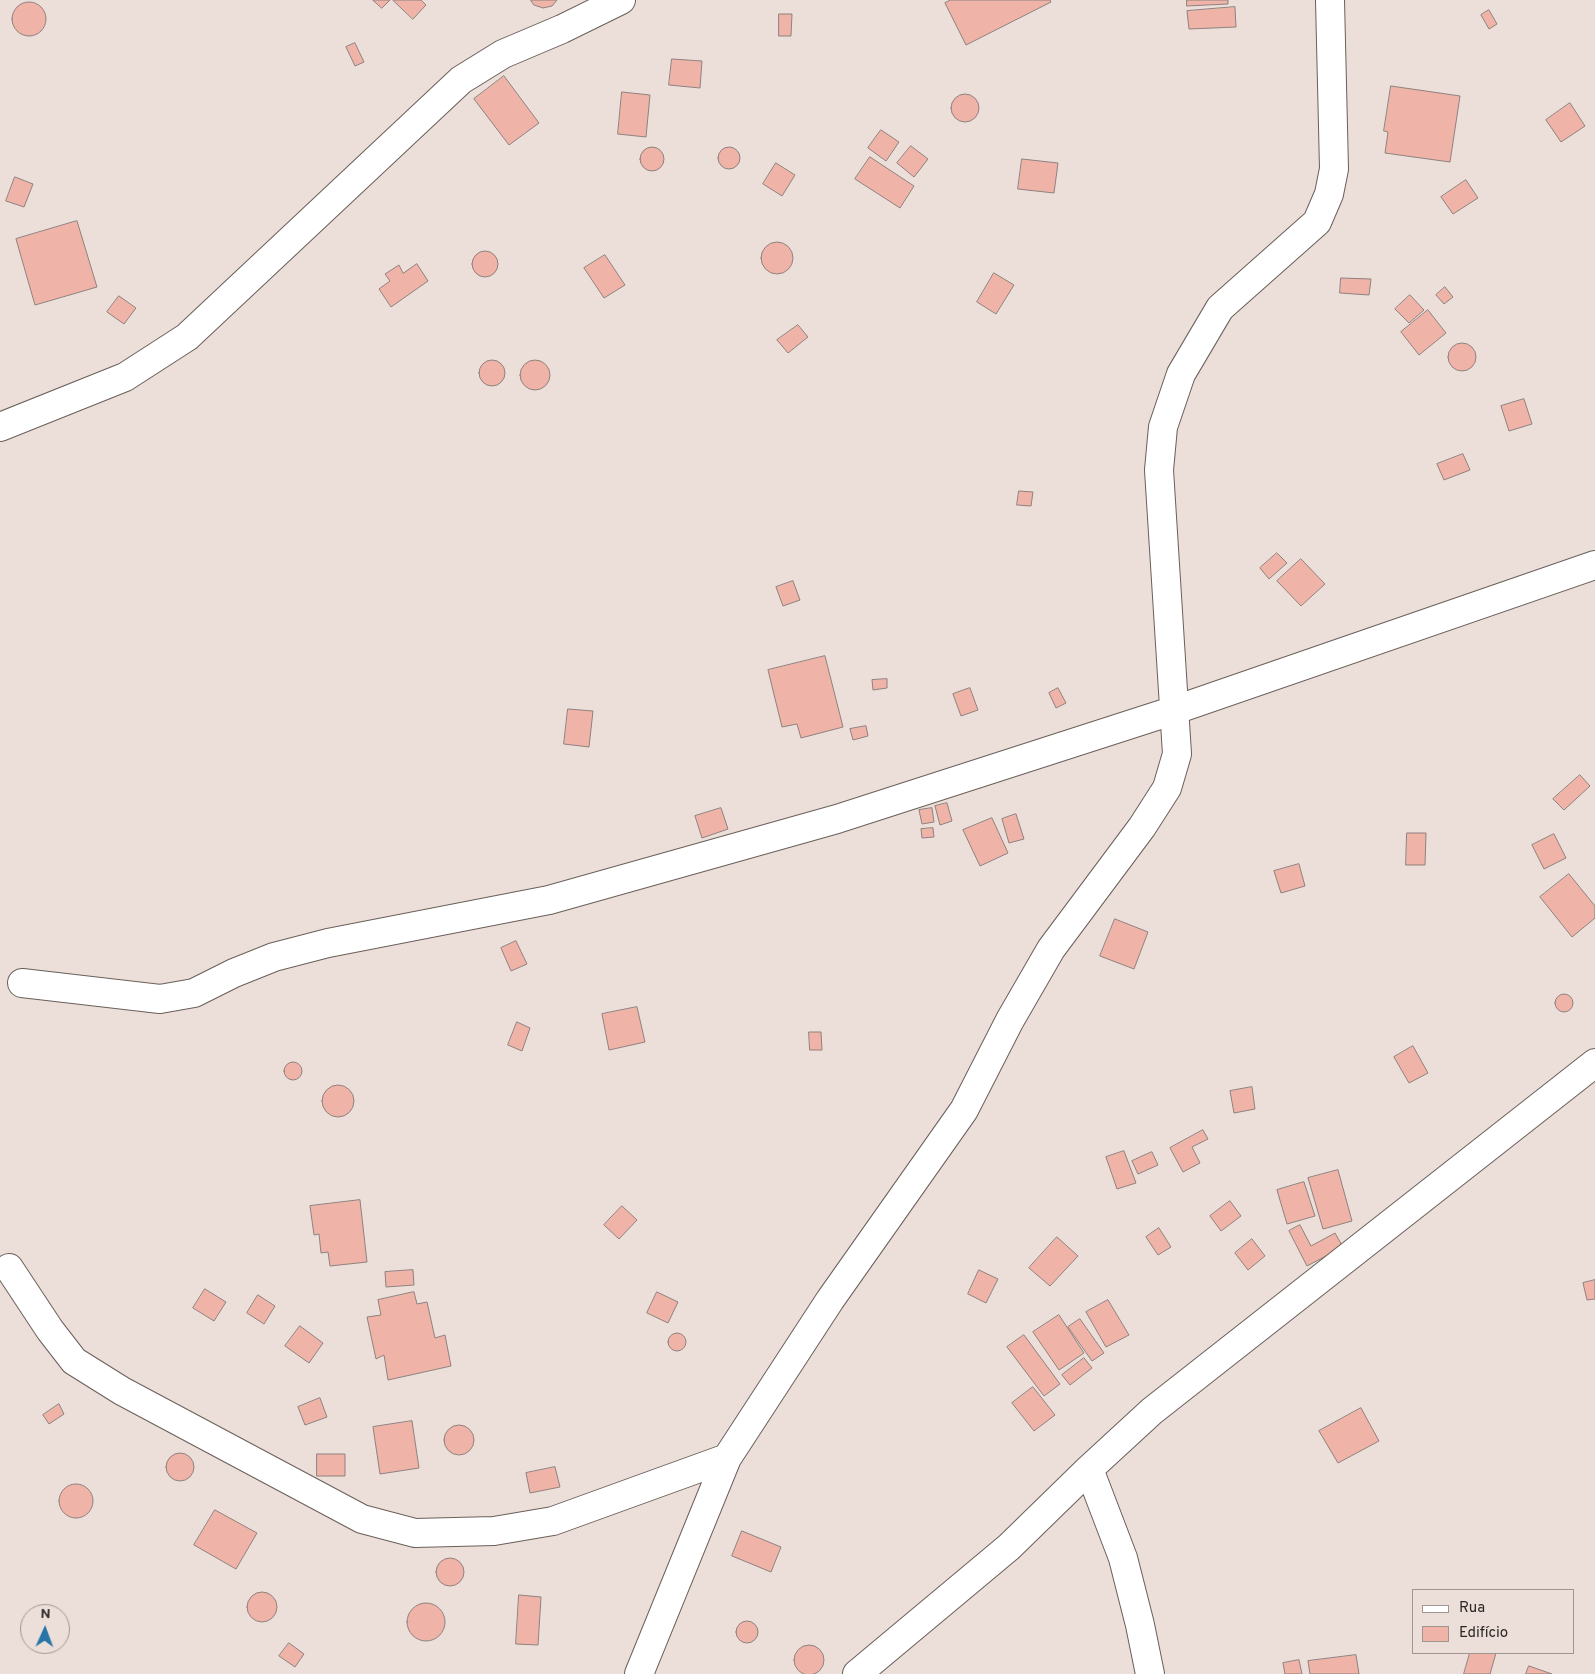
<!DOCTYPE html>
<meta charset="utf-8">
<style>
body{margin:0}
#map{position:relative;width:1595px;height:1674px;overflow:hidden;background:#ecdfd9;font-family:Overpass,sans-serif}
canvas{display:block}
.legend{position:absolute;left:1412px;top:1589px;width:162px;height:65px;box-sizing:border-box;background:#ecdfd9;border:1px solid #9f9591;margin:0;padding:6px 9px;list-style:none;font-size:15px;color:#2b2624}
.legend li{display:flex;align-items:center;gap:10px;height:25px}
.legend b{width:25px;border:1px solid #9f9591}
.north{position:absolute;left:20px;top:1604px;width:50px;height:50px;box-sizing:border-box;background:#ecdfd9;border:1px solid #9f9591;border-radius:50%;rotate:2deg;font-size:14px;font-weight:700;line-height:20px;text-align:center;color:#2b2624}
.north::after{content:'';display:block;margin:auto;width:18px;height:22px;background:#2974a7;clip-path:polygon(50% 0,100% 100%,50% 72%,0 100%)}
</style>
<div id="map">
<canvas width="1595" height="1674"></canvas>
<ul class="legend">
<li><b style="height:6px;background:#fff"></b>Rua</li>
<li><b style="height:14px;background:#efb4a7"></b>Edifício</li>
</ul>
<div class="north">N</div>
</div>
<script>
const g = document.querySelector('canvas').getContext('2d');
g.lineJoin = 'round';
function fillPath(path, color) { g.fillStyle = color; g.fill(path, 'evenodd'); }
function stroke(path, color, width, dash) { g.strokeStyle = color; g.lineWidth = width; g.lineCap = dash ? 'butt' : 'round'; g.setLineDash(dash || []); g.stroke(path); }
const building = new Path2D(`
 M373,0H390L382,8Z
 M393,0H421L426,5L413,19Z
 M531,0H557L552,6L543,8L534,5Z
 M951,0H1050L1051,2L966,45L945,3Z
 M1187,0H1228V4L1187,6Z
 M12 19a17 17 0 1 1 34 0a17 17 0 1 1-34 0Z
 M1235,7L1236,27L1189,29L1187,11Z
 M1489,10L1497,24L1489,29L1481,15Z
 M779,14H792L791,36H779Z
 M355,43L364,62L355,66L346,47Z
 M672,59L702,61L700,88L669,85Z
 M504,76L539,123L509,145L474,99Z
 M1391,86L1460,96L1450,162L1385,153L1388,132L1384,131Z
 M622,92L650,95L646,137L618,134Z
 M951 108a14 14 0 1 1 28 0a14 14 0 1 1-28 0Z
 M1570,103L1585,126L1561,142L1546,120Z
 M881,130L899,142L886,161L868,148Z
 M911,146L928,159L914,177L897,163Z
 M718 158a11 11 0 1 1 22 0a11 11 0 1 1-22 0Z
 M640 159a12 12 0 1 1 24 0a12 12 0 1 1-24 0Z
 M870,157L914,186L900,208L855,179Z
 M1022,159L1058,163L1054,193L1018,189Z
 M776,163L795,175L782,196L763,184Z
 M15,177L33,184L24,207L6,201Z
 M1466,180L1478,198L1453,214L1441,197Z
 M77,221L97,287L35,305L16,239Z
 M761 258a16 16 0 1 1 32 0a16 16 0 1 1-32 0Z
 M472 264a13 13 0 1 1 26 0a13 13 0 1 1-26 0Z
 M605,255L625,285L604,298L584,268Z
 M417,264L428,281L391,307L379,289L390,281L385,274L399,265L403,273Z
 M994,273L1014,285L996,314L977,302Z
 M1341,278L1371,279L1369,295L1340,293Z
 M1445,287L1453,297L1444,304L1436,295Z
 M1410,295L1424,310L1409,323L1395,309Z
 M119,296L136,308L124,324L107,312Z
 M1428,310L1446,333L1419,355L1401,332Z
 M798,325L808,337L788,353L777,340Z
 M1448 357a14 14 0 1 1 28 0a14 14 0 1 1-28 0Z
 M479 373a13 13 0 1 1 26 0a13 13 0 1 1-26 0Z
 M520 375a15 15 0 1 1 30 0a15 15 0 1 1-30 0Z
 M1524,399L1532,424L1509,431L1501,406Z
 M1463,454L1470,470L1444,480L1437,464Z
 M1019,491L1033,492L1031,506L1017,505Z
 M1277,553L1287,563L1269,579L1260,568Z
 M1301,559L1325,584L1301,606L1277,581Z
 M793,581L800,600L783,606L776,587Z
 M825,656L843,727L801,738L797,724L782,727L768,670Z
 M887,679V688L873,690L872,680Z
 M970,688L978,710L961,716L953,694Z
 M1058,688L1066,703L1056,708L1049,693Z
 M568,709L593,711L589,747L564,744Z
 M866,726L868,736L853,740L850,729Z
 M1580,775L1590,786L1564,810L1553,799Z
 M947,803L952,821L940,825L935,806Z
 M721,808L728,829L702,838L695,816Z
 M932,808L934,822L922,824L919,810Z
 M1016,814L1024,839L1009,843L1002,819Z
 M992,818L1008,853L980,866L963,830Z
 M933,828L934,837L922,838L921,829Z
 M1407,833H1426L1425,865H1406Z
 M1554,834L1566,858L1544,869L1532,845Z
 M1299,864L1305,886L1281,893L1274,871Z
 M1569,874L1595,906V918L1572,937L1540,897Z
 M1115,919L1148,932L1134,969L1100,956Z
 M516,941L527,964L511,971L501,948Z
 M1555 1003a9 9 0 1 1 18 0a9 9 0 1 1-18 0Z
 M637,1007L645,1042L609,1050L602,1014Z
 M517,1022L530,1028L522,1051L508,1045Z
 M809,1032H821L822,1050H810Z
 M1413,1046L1428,1073L1409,1083L1394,1057Z
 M284 1071a9 9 0 1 1 18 0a9 9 0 1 1-18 0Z
 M322 1101a16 16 0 1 1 32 0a16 16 0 1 1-32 0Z
 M1252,1087L1255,1109L1234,1113L1230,1091Z
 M1203,1130L1208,1139L1192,1147L1200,1163L1183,1172L1170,1148Z
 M1124,1151L1136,1183L1117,1189L1106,1157Z
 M1152,1152L1158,1165L1138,1174L1132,1161Z
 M1338,1170L1352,1221L1323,1229L1308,1178Z
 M1304,1182L1315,1216L1287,1224L1277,1190Z
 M360,1200L367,1262L330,1266L328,1252L321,1253L319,1234L314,1235L310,1206Z
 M1230,1201L1241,1216L1221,1231L1210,1216Z
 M622,1206L637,1220L619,1239L604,1225Z
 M1300,1225L1311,1246L1335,1233L1343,1247L1307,1266L1289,1231Z
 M1159,1228L1171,1247L1158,1255L1146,1237Z
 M1057,1237L1078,1256L1050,1286L1029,1268Z
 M1252,1239L1265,1256L1248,1270L1235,1253Z
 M413,1270L414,1285L386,1287L385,1272Z
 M979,1270L998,1279L986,1303L968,1294Z
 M1595,1280V1299L1587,1300L1583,1283Z
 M205,1289L226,1302L214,1321L193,1308Z
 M414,1292L417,1304L427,1302L435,1338L445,1335L451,1366L388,1380L384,1355L376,1359L367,1317L381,1315L378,1300Z
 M657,1292L678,1302L668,1323L647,1313Z
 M258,1295L275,1306L264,1324L247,1313Z
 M1108,1300L1129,1335L1106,1347L1086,1312Z
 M1059,1315L1084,1353L1059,1370L1033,1332Z
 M1080,1319L1104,1353L1092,1361L1068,1327Z
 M300,1326L323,1343L309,1363L285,1346Z
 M668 1342a9 9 0 1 1 18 0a9 9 0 1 1-18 0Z
 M1024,1335L1060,1384L1044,1396L1007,1347Z
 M1084,1358L1092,1368L1070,1385L1062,1375Z
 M1033,1387L1055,1415L1034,1431L1012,1403Z
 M320,1398L327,1417L305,1425L298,1407Z
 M59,1404L64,1414L49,1424L43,1415Z
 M1361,1408L1379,1441L1338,1463L1319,1431Z
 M412,1421L419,1468L380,1474L373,1427Z
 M444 1440a15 15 0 1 1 30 0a15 15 0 1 1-30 0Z
 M166 1467a14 14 0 1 1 28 0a14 14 0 1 1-28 0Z
 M317,1454H345V1476H317Z
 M555,1467L560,1487L530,1493L526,1473Z
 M59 1501a17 17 0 1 1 34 0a17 17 0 1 1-34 0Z
 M215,1510L257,1533L236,1569L194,1545Z
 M742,1531L781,1547L771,1572L732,1556Z
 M436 1572a14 14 0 1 1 28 0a14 14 0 1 1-28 0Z
 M247 1607a15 15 0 1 1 30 0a15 15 0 1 1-30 0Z
 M519,1595L541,1597L538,1645L516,1644Z
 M407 1622a19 19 0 1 1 38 0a19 19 0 1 1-38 0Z
 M736 1632a11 11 0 1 1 22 0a11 11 0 1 1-22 0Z
 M289,1643L304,1654L295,1667L279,1656Z
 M794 1660a15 15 0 1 1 30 0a15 15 0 1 1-30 0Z
 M1470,1653H1496L1490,1674H1464Z
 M1356,1655L1359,1674H1310L1308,1661Z
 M1299,1660L1302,1674H1285L1283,1663Z
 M1529,1666L1552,1674H1526Z`);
fillPath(building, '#efb4a7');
stroke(building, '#8e817f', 1);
const street = new Path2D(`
 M0,427L125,377L187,337L461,80L503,54L562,29L621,0
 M22,983L160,999L194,993L234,973L274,957L328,943L549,900L837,819L1175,710L1595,565
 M9,1268L50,1330L74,1361L122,1391L362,1519L415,1533L494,1531L553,1521L727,1458
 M1089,1469L1123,1558L1140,1625L1150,1674
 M639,1674L727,1458L830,1300L964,1110L1010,1020L1051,949L1142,827L1167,788L1177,754L1159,470L1163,427L1181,374L1220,308L1317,222L1329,194L1334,169L1330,0
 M857,1674L1009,1547L1089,1469L1152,1411L1595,1063`);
stroke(street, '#6a5f5a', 30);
stroke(street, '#fff', 28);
</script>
